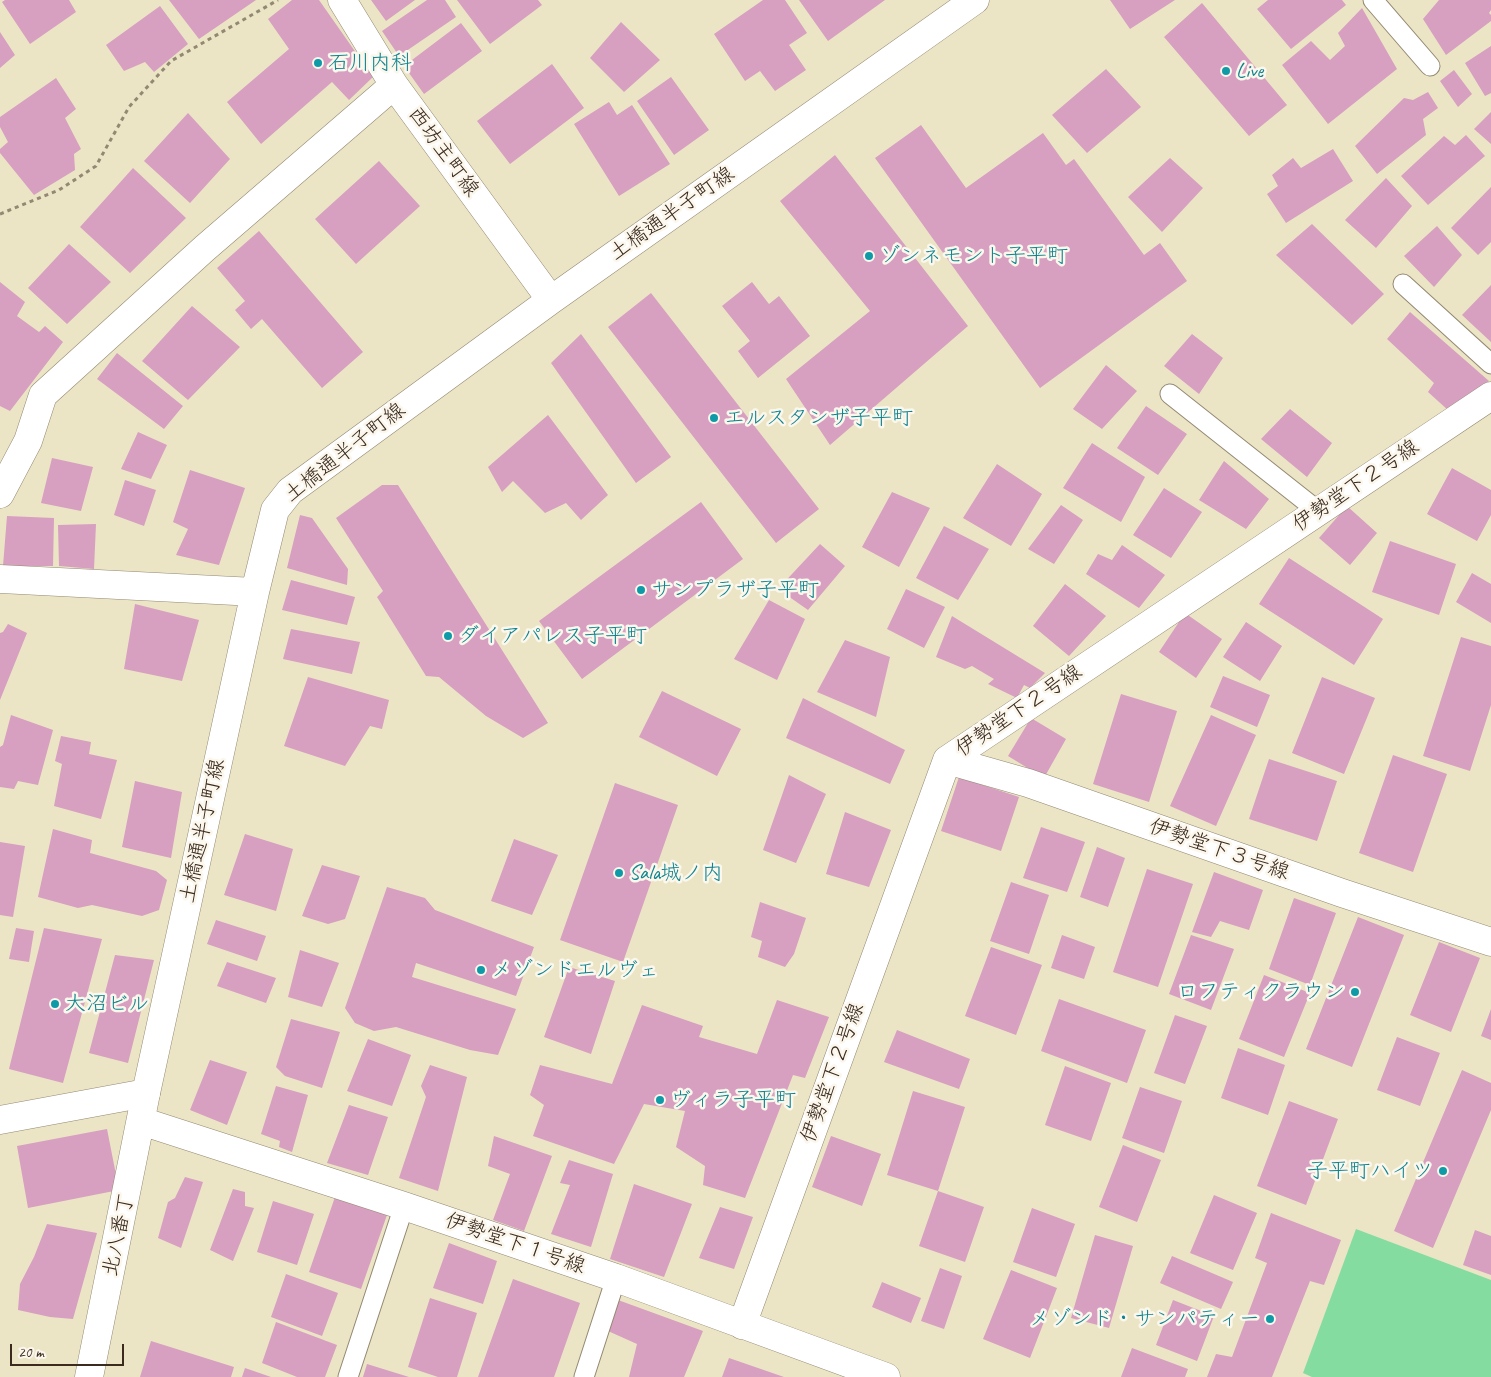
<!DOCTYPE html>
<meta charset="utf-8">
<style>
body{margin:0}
#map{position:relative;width:1491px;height:1377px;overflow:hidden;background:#ebe5c6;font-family:Caveat,sans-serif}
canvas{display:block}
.scale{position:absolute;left:10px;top:1344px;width:114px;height:22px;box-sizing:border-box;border:2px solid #3b2a1e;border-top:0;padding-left:6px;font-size:15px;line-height:18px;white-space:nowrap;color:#3b2a1e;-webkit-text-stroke:4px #fbf7ec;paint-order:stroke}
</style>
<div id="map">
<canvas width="1491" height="1377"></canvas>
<div class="scale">20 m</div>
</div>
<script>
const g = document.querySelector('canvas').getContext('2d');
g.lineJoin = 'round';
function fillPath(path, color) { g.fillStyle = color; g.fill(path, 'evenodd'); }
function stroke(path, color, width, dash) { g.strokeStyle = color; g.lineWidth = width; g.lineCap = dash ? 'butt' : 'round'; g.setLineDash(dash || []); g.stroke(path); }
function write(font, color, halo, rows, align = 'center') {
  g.font = font + ' Caveat,"Klee One",sans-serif'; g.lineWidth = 5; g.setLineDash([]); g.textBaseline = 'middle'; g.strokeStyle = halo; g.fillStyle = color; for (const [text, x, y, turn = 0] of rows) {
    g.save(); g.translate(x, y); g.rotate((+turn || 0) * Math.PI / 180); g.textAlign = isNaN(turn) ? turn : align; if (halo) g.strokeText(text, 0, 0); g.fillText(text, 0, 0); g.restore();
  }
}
fillPath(new Path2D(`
 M1356,1229L1491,1280V1377H1312L1303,1373Z`), '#85dca0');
fillPath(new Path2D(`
 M5,0H69L76,12L30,44L2,2Z
 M169,0H256L199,39Z
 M292,0H319L373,77L349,100L332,82L261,144L227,102L289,49L268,19Z
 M371,0H415L386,21Z
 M427,0H445L456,17L399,56L382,31Z
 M457,0H538L542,5L490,44Z
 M763,0H785L807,33L789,45L806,70L775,91L760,71L745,81L714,34Z
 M799,0H885L828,41Z
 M1110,0H1175L1130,29Z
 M1268,0H1342L1346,5L1291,49L1257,9Z
 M1439,0H1491V10L1489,13L1491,15V21L1446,55L1423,19Z
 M1202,3L1287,105L1249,136L1164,37Z
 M160,6L188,44L154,72L145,62L124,71L106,45Z
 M1362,8L1397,69L1328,124L1282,65L1311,41L1330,60L1345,46L1338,33Z
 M621,22L660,60L624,92L590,58Z
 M461,23L482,51L424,94L404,66Z
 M0,32L15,55L0,68Z
 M1491,46V93L1485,96L1465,63Z
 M552,64L584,108L510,164L477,121Z
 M1106,69L1141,107L1087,153L1052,115Z
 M1454,70L1472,94L1458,107L1440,81Z
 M671,77L709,130L674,155L637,101Z
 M56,78L76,109L65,118L81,149L74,154L75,170L34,195L0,153V149L8,142L0,127V117Z
 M1428,92L1438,108L1423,119L1426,135L1377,174L1355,146L1404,98L1413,100Z
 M609,102L617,115L632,105L670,164L619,196L574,124Z
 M1491,112V144L1474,129Z
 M188,113L230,159L190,203L144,161Z
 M921,125L966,188L1043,133L1066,165L1074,159L1144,255L1160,243L1187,281L1040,388L875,158Z
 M1466,135L1485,156L1428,205L1401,176L1444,136L1455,145Z
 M1333,149L1353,181L1286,223L1267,194L1278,186L1272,175L1293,158L1301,168Z
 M835,155L968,326L830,445L786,379L870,311L780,201Z
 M1170,158L1203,188L1162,232L1128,197Z
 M379,161L420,206L356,264L315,219Z
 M133,168L186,218L130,273L80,227Z
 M1386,178L1412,206L1376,248L1345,220Z
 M1491,187V242L1478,255L1451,228Z
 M1312,224L1384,294L1352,325L1276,255Z
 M1437,226L1462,255L1434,287L1404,256Z
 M259,231L363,352L322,388L262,319L251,329L235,310L245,301L217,268Z
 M69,244L111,282L67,324L28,288Z
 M0,282L25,302L17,316L39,332L45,326L63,342L10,411L0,406Z
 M752,282L769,304L779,296L810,336L758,378L738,351L750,341L722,306Z
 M1491,285V342L1462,315Z
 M651,293L819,509L776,543L608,327Z
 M192,306L240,347L188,400L142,361Z
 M1410,312L1489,381L1449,411L1428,392L1434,383L1387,339Z
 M581,334L671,457L636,483L551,363Z
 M1192,334L1223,358L1199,394L1164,366Z
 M117,353L183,406L164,429L97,379Z
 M1106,365L1137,391L1102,429L1073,409Z
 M1146,406L1187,434L1158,475L1117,448Z
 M1290,409L1332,443L1307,477L1261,439Z
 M548,415L608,495L581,520L566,503L545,513L513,481L502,492L488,467Z
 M138,432L167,445L151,479L121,469Z
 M1092,443L1145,477L1121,522L1063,488Z
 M52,458L93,467L81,511L41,503Z
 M1224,461L1269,499L1246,529L1199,500Z
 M997,464L1042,494L1011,546L963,518Z
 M1452,468L1491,490V515L1477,541L1427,514Z
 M190,470L245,488L219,565L176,555L188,529L173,522Z
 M125,480L156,490L144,526L114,515Z
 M382,485H398L548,723L523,738L486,716L439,677L426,676L377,597L383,591L336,518Z
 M1164,488L1202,512L1171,558L1133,535Z
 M892,492L930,508L899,567L862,547Z
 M701,502L743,559L582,679L539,621Z
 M1061,505L1083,520L1054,564L1028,549Z
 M1347,506L1377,533L1350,565L1319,538Z
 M300,515L312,518L348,569L347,585L287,568Z
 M7,516L54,518L53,566H3Z
 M96,524L94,569L59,566L58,525Z
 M944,526L989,549L958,600L916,578Z
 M1390,541L1456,564L1439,615L1372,592Z
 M820,544L845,566L808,610L778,589Z
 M1122,545L1165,575L1139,608L1086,574L1098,554L1112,560Z
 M1289,558L1383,619L1354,665L1259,604Z
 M1472,573L1491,584V623L1456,602Z
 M291,580L355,597L347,625L282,610Z
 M1065,584L1106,616L1069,656L1033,626Z
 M906,589L945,607L924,648L887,629Z
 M769,600L805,619L777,680L734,659Z
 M135,604L199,620L182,681L124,669Z
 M1185,613L1222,639L1196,678L1159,652Z
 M952,616L1045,673L1030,688L1024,685L1017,698L988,684L994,679L972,666L965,669L936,657Z
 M1246,622L1282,646L1260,681L1223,657Z
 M8,624L27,633L0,700V633L3,632Z
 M291,629L360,642L352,674L283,659Z
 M1461,637L1491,646V705L1470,771L1423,756Z
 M845,640L890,657L876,717L817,692Z
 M1223,676L1270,695L1257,727L1210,707Z
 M308,677L389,700L382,729L370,726L345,766L284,746Z
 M1322,677L1375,698L1344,774L1292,753Z
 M662,691L741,729L717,776L639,737Z
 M1121,694L1177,711L1149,802L1093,784Z
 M803,698L905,750L890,784L786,738Z
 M11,715L53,730L38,785L18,781L14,789L0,787V747L3,745Z
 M1211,715L1256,735L1216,826L1170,806Z
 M1031,718L1066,739L1044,778L1008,756Z
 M61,736L91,742L89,754L117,760L101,819L54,806L62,764L55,761Z
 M1393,755L1447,774L1413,872L1359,853Z
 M1269,759L1337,781L1317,841L1249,819Z
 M789,775L826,794L796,863L763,850Z
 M959,777L1019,797L1001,851L941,831Z
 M135,781L182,792L171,858L122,847Z
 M615,783L678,805L623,962L560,940Z
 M845,812L891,830L869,887L826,874Z
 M1041,827L1085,842L1067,892L1023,878Z
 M53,829L92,840L90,853L156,871L167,880L159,910L142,916L92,905L78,908L38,897Z
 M245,834L293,849L276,911L224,895Z
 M514,839L558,855L532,915L491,901Z
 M0,842L25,846L13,917L0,915Z
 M1097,847L1125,858L1108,907L1080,897Z
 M322,865L360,876L345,919L328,924L302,916Z
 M1147,869L1193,884L1158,987L1113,972Z
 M1214,872L1263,890L1249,930L1220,921L1211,937L1192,932Z
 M1011,882L1049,895L1029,954L990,941Z
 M387,887L425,898L435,910L534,947L516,996L416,963L412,977L516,1009L498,1055L470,1050L396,1027L374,1031L355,1023L345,1008Z
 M1294,898L1336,913L1310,985L1269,969Z
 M760,902L806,918L794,954L785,967L758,957L762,941L751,937Z
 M1358,917L1404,935L1352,1067L1306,1049Z
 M216,920L266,936L257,961L207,944Z
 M16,928L34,931L29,962L9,959Z
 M44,928L102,939L63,1083L9,1069Z
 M1062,935L1095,947L1084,979L1051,968Z
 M1191,935L1234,949L1211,1010L1169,994Z
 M1439,942L1480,958L1451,1032L1410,1015Z
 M991,947L1042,965L1016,1035L965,1016Z
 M300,950L339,963L322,1007L288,997Z
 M115,955L154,960L128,1063L89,1053Z
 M227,962L276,978L266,1003L217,986Z
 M569,967L615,981L591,1054L544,1037Z
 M1264,975L1310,993L1284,1057L1239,1039Z
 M1059,999L1146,1030L1127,1083L1041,1051Z
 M777,1000L829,1017L805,1078L793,1075L745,1198L703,1185L705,1166L676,1147L685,1111L644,1104L614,1164L533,1136L544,1105L530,1095L540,1065L612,1084L642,1005L703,1026L699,1037L757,1054Z
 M1491,1009V1040L1481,1036Z
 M1175,1015L1207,1026L1185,1084L1154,1073Z
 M291,1019L340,1032L322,1088L285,1076L276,1067Z
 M897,1030L970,1059L959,1089L884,1062Z
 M1397,1037L1440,1053L1420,1106L1377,1090Z
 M368,1039L411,1055L392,1106L347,1091Z
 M1238,1048L1285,1065L1268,1115L1221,1098Z
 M210,1060L247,1072L227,1125L190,1110Z
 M430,1065L467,1077L438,1191L399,1178L426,1097L421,1086Z
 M1065,1066L1111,1083L1091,1141L1045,1125Z
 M1462,1070L1491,1083V1110L1433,1248L1394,1231Z
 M276,1086L308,1095L292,1152L279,1147L280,1141L261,1134Z
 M1140,1087L1182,1101L1164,1153L1122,1138Z
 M913,1091L965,1107L938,1191L887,1175Z
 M1289,1101L1338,1119L1306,1205L1257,1186Z
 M349,1105L388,1117L368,1175L327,1163Z
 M107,1129L119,1190L28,1208L17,1146Z
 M494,1136L552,1156L524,1231L493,1220L510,1174L488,1166Z
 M831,1136L881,1154L862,1206L812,1187Z
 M1123,1145L1161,1160L1137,1222L1099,1207Z
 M569,1160L613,1174L591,1247L551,1234L570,1185L560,1183Z
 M185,1177L203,1182L181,1248L158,1238L168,1202L175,1198Z
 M634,1184L692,1204L664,1277L610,1259Z
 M233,1189L245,1192V1206L254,1208L233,1261L210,1250Z
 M938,1191L984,1207L965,1262L919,1246Z
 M1214,1195L1257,1213L1233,1270L1190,1253Z
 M335,1197L387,1215L361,1289L309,1272Z
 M273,1201L314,1214L297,1265L257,1252Z
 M720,1207L753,1217L734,1269L699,1258Z
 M1032,1208L1075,1224L1056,1277L1013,1262Z
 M1271,1213L1341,1240L1324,1285L1310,1281L1272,1377H1207L1216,1354L1232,1357L1267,1263L1255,1258Z
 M47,1224L97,1233L73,1319L50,1317L18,1310L20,1284L34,1257Z
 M1475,1230L1491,1236V1275L1463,1265Z
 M1095,1235L1133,1246L1109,1328L1071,1318Z
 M449,1243L497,1261L483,1304L433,1288Z
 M1172,1256L1233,1282L1221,1309L1160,1283Z
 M940,1268L962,1276L944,1329L921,1321Z
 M1011,1270L1057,1288L1030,1358L983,1339Z
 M286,1274L338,1293L322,1336L271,1317Z
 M513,1279L580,1303L554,1377H478Z
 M882,1282L921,1298L911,1323L872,1307Z
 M430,1298L477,1313L457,1377H438L408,1367Z
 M618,1300L703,1331L684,1377H629L637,1344L608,1331Z
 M1173,1300L1214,1316L1197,1361L1156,1345Z
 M276,1322L337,1345L325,1377H297L262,1363Z
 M151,1341L234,1367L231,1377H140Z
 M1132,1348L1188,1369L1185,1377H1121Z
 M729,1358L784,1377H722Z
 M367,1364L409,1377H363Z
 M245,1368L271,1377H242Z`), '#d79fc0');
const lane = new Path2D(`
 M1373,0L1430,66
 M1403,284L1491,364
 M1170,394L1318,511
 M348,1377L404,1206
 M584,1377L616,1278`);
const street = new Path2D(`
 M342,0L394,85L551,300
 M0,494L28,441L43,395L205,248L394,85
 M0,579L255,592
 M947,760L1028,783L1342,893L1491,942
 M141,1121L404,1206L616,1278L886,1377
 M742,1325L947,760L1491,396
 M89,1377L146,1093L255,592L275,510L290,491L551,300L975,0`);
const secondary = new Path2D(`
 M0,1120L146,1093`);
stroke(lane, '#938872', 21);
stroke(street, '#938872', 29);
stroke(secondary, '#938872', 29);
stroke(new Path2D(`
 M0,214L59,190L96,166L129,107L171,61L278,0`), '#938872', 3, [4, 4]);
stroke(lane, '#fff', 19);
stroke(street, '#fff', 28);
stroke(secondary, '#fff', 28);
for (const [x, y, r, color] of [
 [318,63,5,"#0f9aa8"],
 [1226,71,5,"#0f9aa8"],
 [869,256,5,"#0f9aa8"],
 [714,418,5,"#0f9aa8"],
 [641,590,5,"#0f9aa8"],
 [448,636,5,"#0f9aa8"],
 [619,873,5,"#0f9aa8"],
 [481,970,5,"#0f9aa8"],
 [1355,992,5,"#0f9aa8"],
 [55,1004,5,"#0f9aa8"],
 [660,1100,5,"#0f9aa8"],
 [1443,1171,5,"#0f9aa8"],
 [1270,1319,5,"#0f9aa8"]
]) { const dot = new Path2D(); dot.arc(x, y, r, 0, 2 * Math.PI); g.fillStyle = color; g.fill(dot); stroke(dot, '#fbf7ec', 2); }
write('21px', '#0d838f', '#fbf7ec', [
 ["石川内科",328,63],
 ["Live",1236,71],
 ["ゾンネモント子平町",879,256],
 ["エルスタンザ子平町",724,418],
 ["サンプラザ子平町",651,590],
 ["ダイアパレス子平町",458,636],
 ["Sala城ノ内",629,873],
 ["メゾンドエルヴェ",491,970],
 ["ロフティクラウン",1345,992,"right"],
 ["大沼ビル",65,1004],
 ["ヴィラ子平町",670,1100],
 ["子平町ハイツ",1433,1171,"right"],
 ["メゾンド・サンパティー",1260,1319,"right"]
], 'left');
write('21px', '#3b2a1e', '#fbf7ec', [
 ["西坊主町線",443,152,54],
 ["土橋通半子町線",672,214,-35],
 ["土橋通半子町線",345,453,-38],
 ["伊勢堂下２号線",1356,486,-34],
 ["伊勢堂下２号線",1019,711,-34],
 ["土橋通半子町線",203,831,-78],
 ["伊勢堂下３号線",1219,850,19],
 ["伊勢堂下２号線",833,1073,-70],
 ["北八番丁",119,1235,-78],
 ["伊勢堂下１号線",515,1244,19]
]);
</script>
